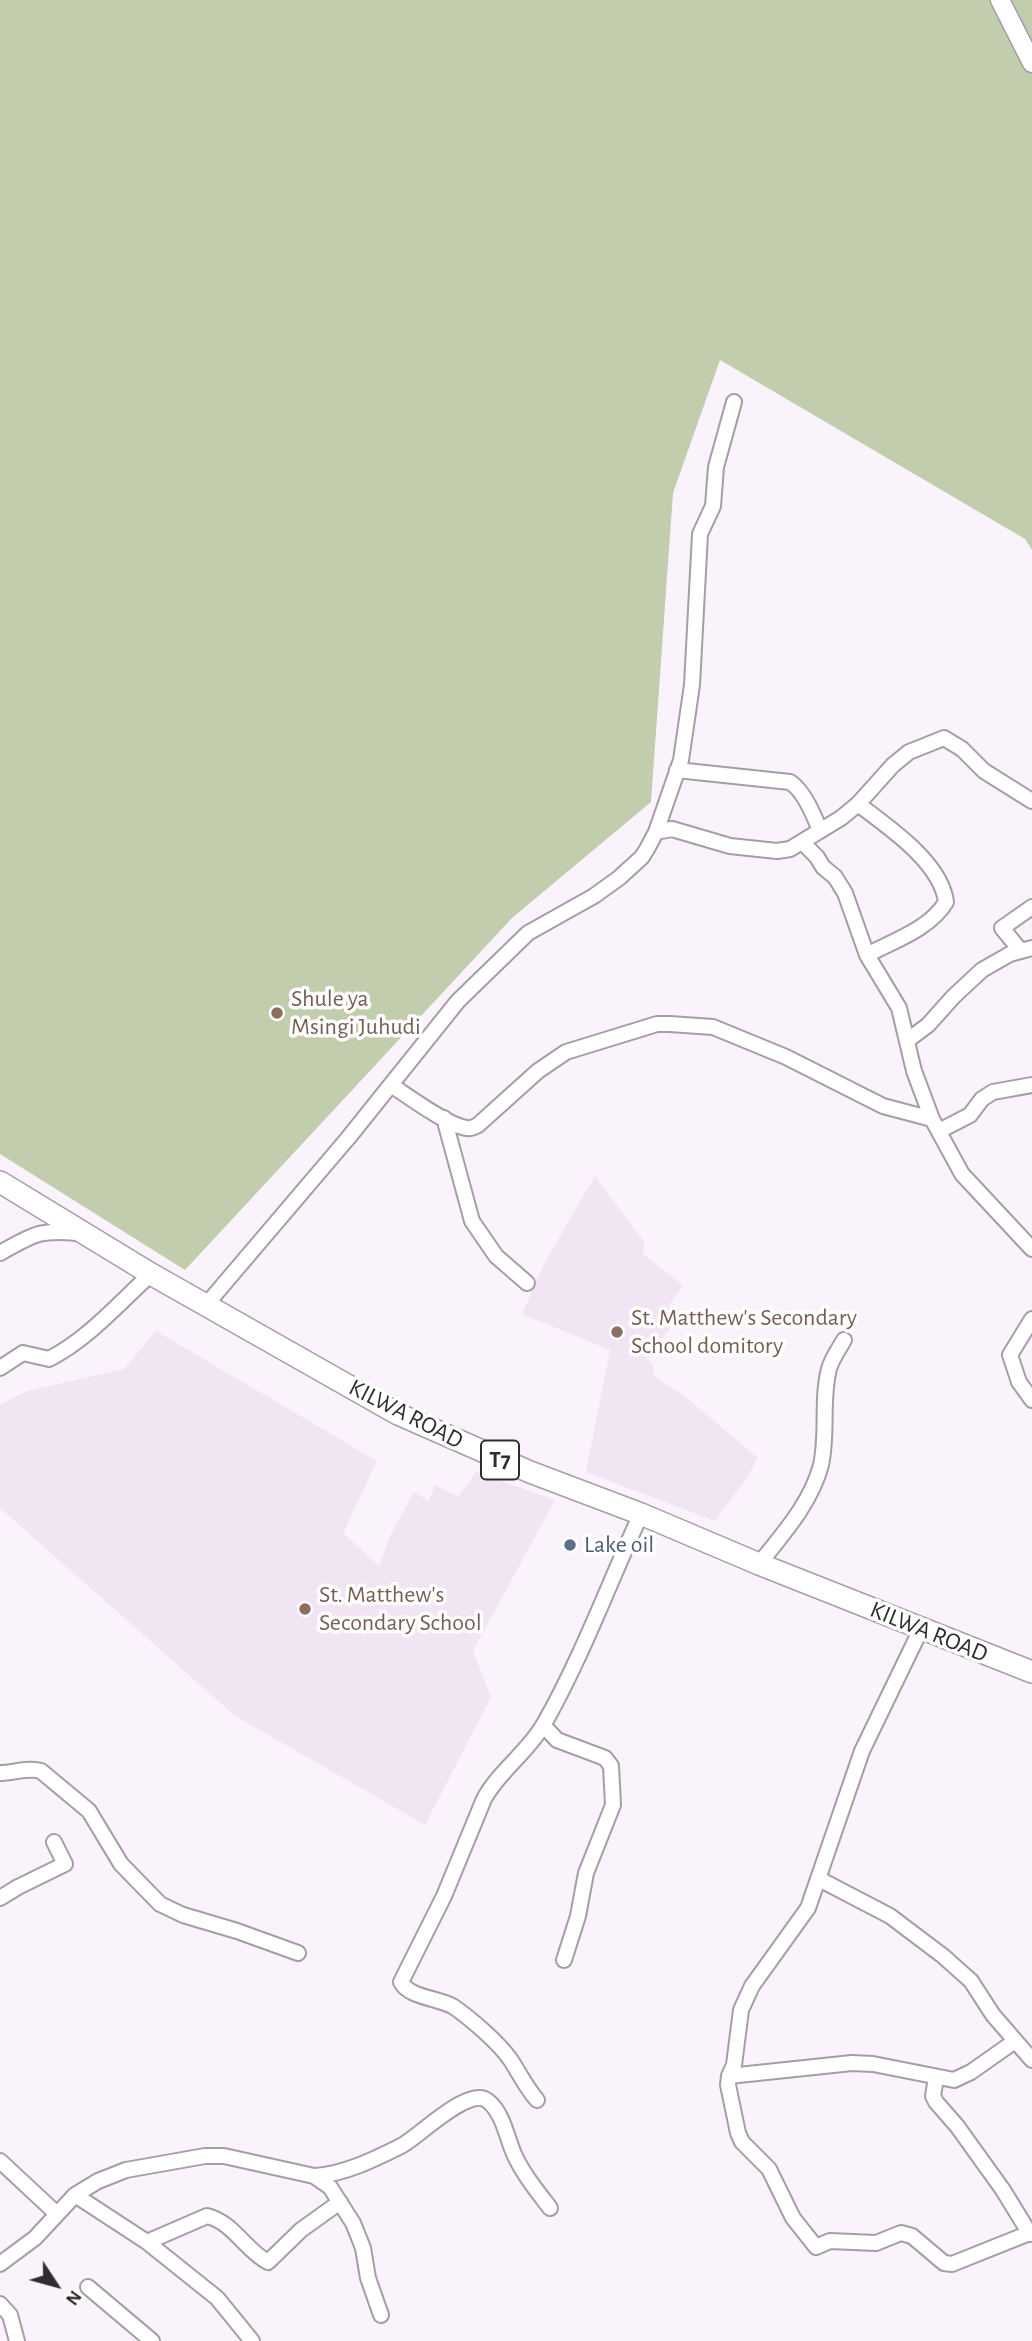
<!DOCTYPE html>
<style>
body{margin:0}
#map{position:relative;width:1032px;height:2341px;overflow:hidden;background:#faf3fc;font-family:"Alegreya Sans",sans-serif}
canvas{display:block}
.north{position:absolute;left:21px;top:2250px;width:70px;height:70px;-webkit-text-stroke:5px #fff;paint-order:stroke;rotate:126deg;font-size:19px;font-weight:700;line-height:28px;text-align:center;color:#2f2c30}
.north::after{content:'';display:block;margin:auto;width:24px;height:32px;background:#2f2c30;clip-path:polygon(50% 0,100% 100%,50% 72%,0 100%)}
</style>
<div id="map">
<canvas width="1032" height="2341"></canvas>
<div class="north">N</div>
</div>
<script>
const g = document.querySelector('canvas').getContext('2d');
g.lineJoin = 'round';
function fillPath(path, color) { g.fillStyle = color; g.fill(path, 'evenodd'); }
function stroke(path, color, width, dash) { g.strokeStyle = color; g.lineWidth = width; g.lineCap = dash ? 'butt' : 'round'; g.setLineDash(dash || []); g.stroke(path); }
function write(font, color, halo, rows, align = 'center') {
  g.font = font + ' "Alegreya Sans",sans-serif'; g.lineWidth = 7; g.setLineDash([]); g.textBaseline = 'middle'; g.strokeStyle = halo; g.fillStyle = color; for (const [text, x, y, turn = 0] of rows) {
    g.save(); g.translate(x, y); g.rotate((+turn || 0) * Math.PI / 180); g.textAlign = isNaN(turn) ? turn : align; if (halo) g.strokeText(text, 0, 0); g.fillText(text, 0, 0); g.restore();
  }
}
fillPath(new Path2D(`
 M595,1176L644,1242L643,1254L683,1285L669,1305L680,1314L647,1359L652,1364L654,1376L688,1399L758,1458L746,1479L715,1521L586,1472L610,1350L522,1314L545,1262Z
 M156,1331L377,1461L343,1533L379,1566L391,1534L414,1492L429,1501L435,1485L458,1497L476,1472L555,1500L473,1651L491,1697L425,1825L234,1715L0,1508V1405L27,1391L124,1369Z`), '#f1e4f3');
fillPath(new Path2D(`
 M0,0H1032V550L1025,539L720,360L673,493L651,802L512,918L185,1270L0,1154Z`), '#c2cdae');
const minor = new Path2D(`
 M677,770L790,782C804,791 814,815 820,831
 M858,804C888,827 941,862 946,902C930,929 893,941 867,955
 M656,832L672,829L730,846L777,851L790,849L841,818L858,804L893,765L909,752L944,738L962,749L984,771L1032,801
 M802,842L817,857L823,867L835,877L845,893L867,955L899,1008L914,1071L932,1119L962,1174L1032,1249
 M1020,950L1002,928L1032,907
 M908,1040L928,1025L954,996L982,970L1010,954L1032,948
 M391,1085C408,1096 448,1126 467,1128C471,1129 474,1127 478,1125L538,1071L566,1052L657,1024H670L713,1027L786,1057L883,1106L932,1119
 M444,1118L472,1221L496,1256L527,1283
 M939,1131L970,1115L982,1099L993,1092L1032,1085
 M0,1253C33,1235 38,1229 77,1233
 M206,1305L349,1137L458,1001L528,933L594,896L619,878L642,857L647,849L656,832L681,760L692,685L700,534L713,506L716,467L734,402
 M1032,1319L1010,1355L1019,1382L1032,1400
 M0,1368L23,1353L49,1359C89,1338 118,1304 151,1274
 M759,1564C783,1534 811,1503 821,1465C828,1433 821,1400 829,1369C832,1358 839,1349 844,1340
 M921,1629L862,1751L808,1908L752,1986L741,2010L734,2065L729,2076L728,2085L738,2133L742,2142L769,2169L793,2218L816,2247L830,2241L876,2243L901,2233L912,2236L944,2263L952,2264L1032,2232
 M543,1725L557,1740L605,1758L611,1766L613,1805L586,1873L578,1916L564,1960
 M0,1773C13,1773 29,1767 41,1771L89,1811L121,1864L160,1904L183,1915L237,1931L298,1953
 M819,1879L890,1916L943,1956L971,1981L993,2015L1032,2060
 M0,1898L18,1887L65,1864L54,1842
 M729,2076L852,2063L873,2064L954,2080L971,2072L1015,2041
 M936,2078L933,2096L936,2102L957,2126L1003,2190L1030,2234
 M537,2100C525,2086 520,2074 510,2059C498,2042 471,2019 454,2007C440,1998 409,1998 401,1982L444,1896L484,1799C499,1771 528,1752 544,1724C582,1657 609,1583 641,1514
 M0,2161L57,2214
 M315,2176C345,2174 375,2159 401,2146C419,2137 469,2085 488,2101C503,2113 507,2138 514,2154C523,2174 537,2191 550,2208
 M75,2195L147,2242L217,2298L252,2341
 M147,2242L207,2216C233,2222 246,2251 268,2262L301,2230L340,2202
 M0,2264L35,2238L75,2195L98,2181L126,2170L205,2156H224L314,2176L330,2187L353,2223L363,2248L368,2278L381,2315
 M88,2287L152,2341
 M0,2304L10,2315L17,2341`);
const major = new Path2D(`
 M1000,0L1032,63`);
const highway = new Path2D(`
 M0,1182L151,1274L398,1414L530,1472L641,1514L759,1564L1032,1672`);
stroke(minor, '#a59ea6', 18);
stroke(major, '#a59ea6', 21);
stroke(highway, '#a59ea6', 24);
stroke(minor, '#fff', 14);
stroke(major, '#fff', 18);
stroke(highway, '#fff', 21);
for (const [x, y, r, color] of [
 [277,1013,7,"#8d6e63"],
 [617,1332,7,"#8d6e63"],
 [570,1545,7,"#5c6f8a"],
 [305,1609,7,"#8d6e63"]
]) { const dot = new Path2D(); dot.arc(x, y, r, 0, 2 * Math.PI); g.fillStyle = color; g.fill(dot); stroke(dot, '#fff', 2.5); }
for (const [x, y, w] of [
 [500,1460,38]
]) { const box = new Path2D(); box.roundRect(x - w / 2, y - 19.5, w, 39, 5); g.fillStyle = '#fff'; g.fill(box); stroke(box, '#2f2c30', 2); }
write('bold 23px', '#2f2c30', null, [
 ["T7",500,1460]
]);
write('24px', '#785e54', '#fff', [
 ["Shule ya",291,999],
 ["Msingi Juhudi",291,1027],
 ["St. Matthew's Secondary",631,1318],
 ["School domitory",631,1346],
 ["St. Matthew's",319,1595],
 ["Secondary School",319,1623]
], 'left');
write('24px', '#2f2c30', '#fff', [
 ["KILWA ROAD",406,1414,27],
 ["KILWA ROAD",929,1632,22]
]);
write('24px', '#4e5e75', '#fff', [
 ["Lake oil",584,1545]
], 'left');
</script>
